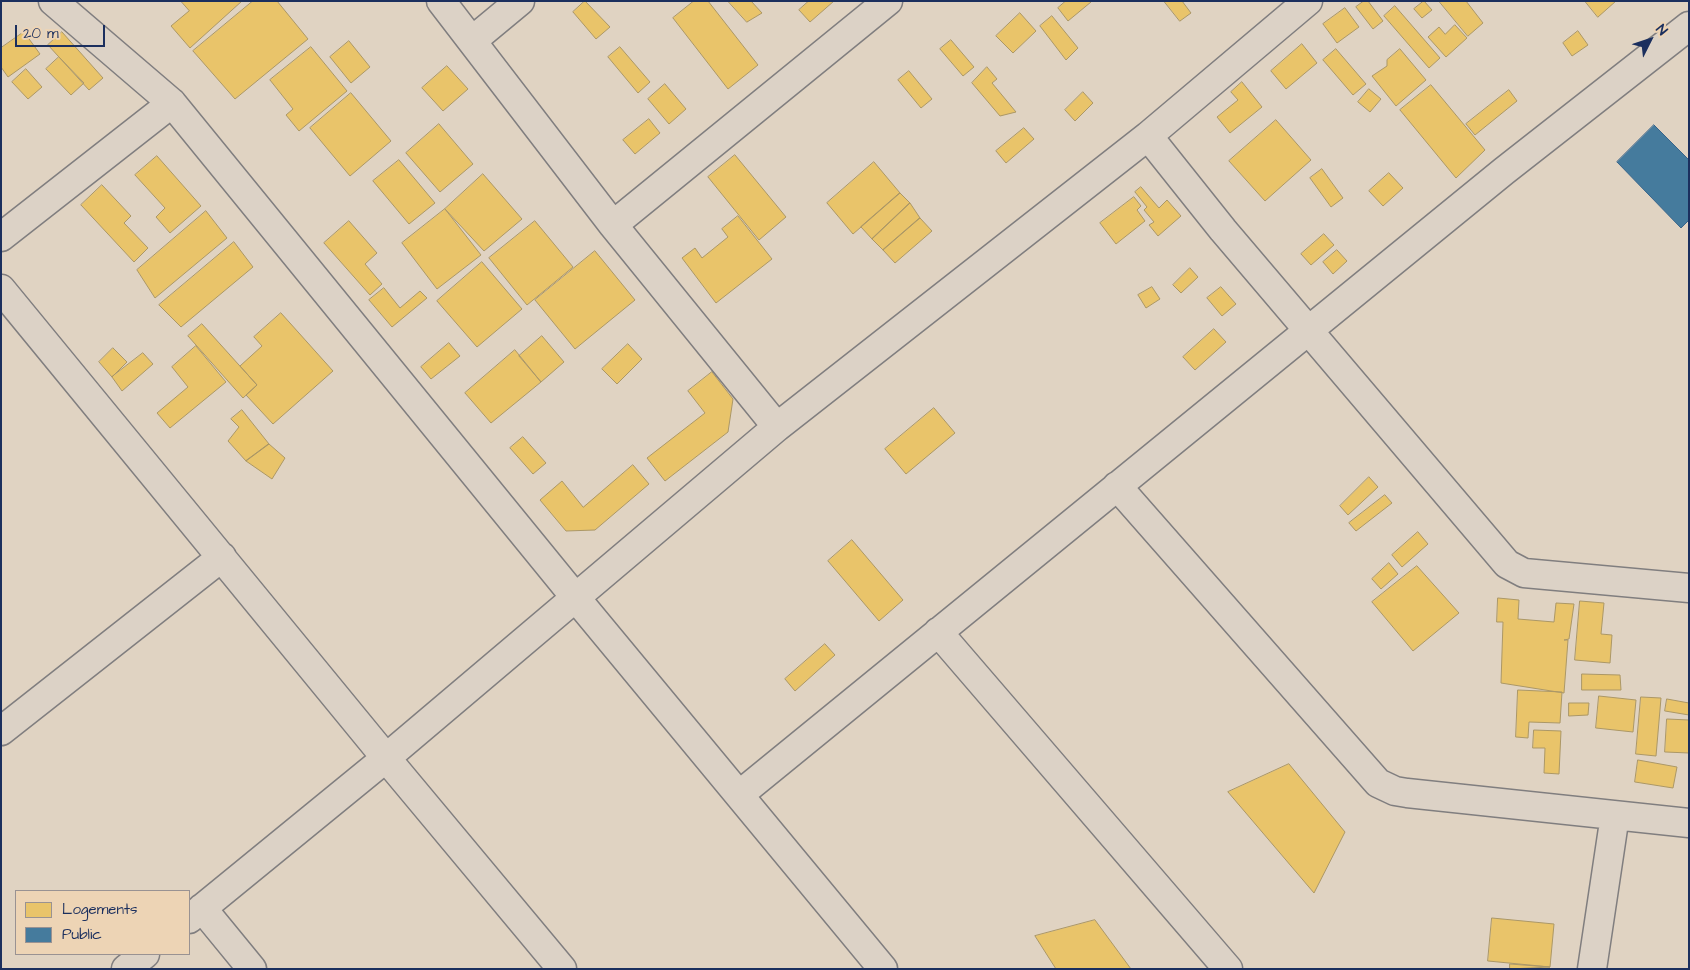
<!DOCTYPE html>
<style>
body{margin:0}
#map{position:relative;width:1690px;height:970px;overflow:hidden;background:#e0d3c2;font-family:"Architects Daughter",sans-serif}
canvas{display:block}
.frame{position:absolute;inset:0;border:2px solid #1b2f5e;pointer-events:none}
.legend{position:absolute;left:15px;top:890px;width:175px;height:65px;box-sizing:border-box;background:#edd4b5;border:1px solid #999292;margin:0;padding:6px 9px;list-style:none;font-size:15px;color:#1b2f5e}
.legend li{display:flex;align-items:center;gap:10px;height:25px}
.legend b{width:25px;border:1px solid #999292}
.north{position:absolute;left:1625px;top:15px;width:50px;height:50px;-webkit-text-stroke:4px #edd4b5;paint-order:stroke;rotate:49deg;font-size:14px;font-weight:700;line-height:20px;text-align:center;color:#1b2f5e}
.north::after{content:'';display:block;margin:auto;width:18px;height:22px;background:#1b2f5e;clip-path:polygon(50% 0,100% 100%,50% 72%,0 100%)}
.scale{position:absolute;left:15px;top:25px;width:90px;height:22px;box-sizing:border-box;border:2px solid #1b2f5e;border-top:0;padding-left:6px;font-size:15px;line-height:18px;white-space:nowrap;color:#1b2f5e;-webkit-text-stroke:4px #edd4b5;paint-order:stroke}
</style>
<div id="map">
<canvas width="1690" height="970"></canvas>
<div class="frame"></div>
<ul class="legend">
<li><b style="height:14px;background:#e9c46a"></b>Logements</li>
<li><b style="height:14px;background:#457b9d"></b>Public</li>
</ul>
<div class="north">N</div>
<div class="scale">20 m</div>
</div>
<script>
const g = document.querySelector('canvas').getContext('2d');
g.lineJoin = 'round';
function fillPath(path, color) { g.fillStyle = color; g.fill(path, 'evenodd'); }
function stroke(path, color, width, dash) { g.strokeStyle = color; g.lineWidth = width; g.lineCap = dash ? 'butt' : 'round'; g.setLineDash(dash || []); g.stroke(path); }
const homes = new Path2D(`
 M181,1H242L190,48L171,26L189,11Z
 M253,1H277L308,39L235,99L193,51Z
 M585,1L610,27L596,39L573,12Z
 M694,1H708L758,65L728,89L673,18Z
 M728,1H751L762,13L747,22Z
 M809,1H834L810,22L799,10Z
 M1066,1H1090L1091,2L1068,21L1058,8Z
 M1164,1H1182L1191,13L1180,21Z
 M1364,1H1368L1383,21L1373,29L1356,7Z
 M1424,1L1432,10L1422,18L1414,9Z
 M1439,1H1466L1483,23L1468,36Z
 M1585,1H1616L1598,17Z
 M1395,6L1440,58L1429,68L1384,16Z
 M1345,8L1359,27L1337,43L1323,24Z
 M1020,13L1036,31L1013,53L996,36Z
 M1052,16L1078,48L1066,60L1040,26Z
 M1455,25L1467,38L1446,57L1428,37L1439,27L1445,34Z
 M1578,31L1588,45L1572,56L1563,43Z
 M24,32L40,54L8,77L1,67V48Z
 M62,32L103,78L89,90L48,45Z
 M951,40L974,67L963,76L940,49Z
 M349,41L370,67L351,83L330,57Z
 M1302,44L1317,63L1286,89L1271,71Z
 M311,47L347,91L299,131L286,115L293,109L270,80Z
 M620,47L650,82L638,93L608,57Z
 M1336,49L1366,84L1353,95L1323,60Z
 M1400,49L1426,80L1396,106L1372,76L1387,66V60Z
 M59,57L84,83L71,95L46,69Z
 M447,66L468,89L443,111L422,88Z
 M987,67L997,79L992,83L1016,112L1000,116L972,83Z
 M26,69L42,87L28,99L12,82Z
 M909,71L932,99L921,108L898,80Z
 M1242,82L1262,107L1230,133L1217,117L1238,100L1231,92Z
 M665,84L686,109L669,124L648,99Z
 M1431,85L1485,150L1456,178L1400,110Z
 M1369,89L1381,99L1370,112L1358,102Z
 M1509,90L1517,101L1475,135L1466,124Z
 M1083,92L1093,103L1075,121L1065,110Z
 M351,93L391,141L350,176L310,128Z
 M649,119L660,133L635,154L623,140Z
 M1276,120L1311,160L1265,201L1229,161Z
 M439,124L473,164L440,192L406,153Z
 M1024,128L1034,139L1006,163L996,151Z
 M735,155L786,217L759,240L708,177Z
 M157,156L201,206L170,233L156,217L165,208L135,175Z
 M399,160L435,203L409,224L373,181Z
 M874,162L900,193L853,234L827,203Z
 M1322,169L1343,198L1331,207L1310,178Z
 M1389,173L1403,188L1383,206L1369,191Z
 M483,174L522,219L484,251L445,209Z
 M102,185L131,216L124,223L148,248L134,262L81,205Z
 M1141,187L1159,208L1167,200L1181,216L1158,236L1149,225L1154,222L1144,210L1147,207L1135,192Z
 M900,193L910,203L872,239L861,227Z
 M1134,197L1141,206L1137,210L1145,221L1116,244L1100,223Z
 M910,203L920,218L883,250L872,239Z
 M445,209L481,255L437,289L402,243Z
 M206,211L227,238L155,298L137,270Z
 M738,216L772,259L716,303L682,258L695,248L702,258L728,237L722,229Z
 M920,218L932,231L895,263L883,250Z
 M349,221L377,253L365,264L382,284L370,295L324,243Z
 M535,221L573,267L527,305L489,258Z
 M1324,234L1334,245L1311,265L1301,254Z
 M234,242L253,267L181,327L159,305Z
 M1337,250L1347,261L1333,274L1323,262Z
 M595,251L635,300L575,349L535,300Z
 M482,262L522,309L477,347L437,301Z
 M1190,268L1198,277L1181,293L1173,285Z
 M1152,287L1160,299L1146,308L1138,295Z
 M1221,287L1236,304L1222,316L1207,298Z
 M384,288L400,308L420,291L427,298L392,327L369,300Z
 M281,313L333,371L273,424L246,395L257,385L240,366L262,346L254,337Z
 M202,324L257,385L243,398L188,336Z
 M1214,329L1226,342L1195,370L1183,357Z
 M542,336L564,362L541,382L519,356Z
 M449,343L460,356L431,379L421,367Z
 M628,344L642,359L617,384L602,369Z
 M196,346L226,382L170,428L157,413L188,387L172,367Z
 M113,348L127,362L112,377L99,362Z
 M515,350L541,382L491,423L465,393Z
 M143,353L153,364L122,391L112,377Z
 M712,372L733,399L728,432L665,481L647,458L705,413L688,391Z
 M934,408L955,433L906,474L885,449Z
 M242,410L269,444L246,461L228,441L239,427L231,419Z
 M523,437L546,463L533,474L510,448Z
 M269,444L285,458L272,479L246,461Z
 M633,465L649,484L595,530L566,531L540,500L562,481L583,507Z
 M1369,477L1378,487L1348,515L1340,506Z
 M1385,495L1392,503L1356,531L1349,523Z
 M1418,532L1428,544L1402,567L1392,555Z
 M852,540L903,600L879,621L828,561Z
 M1389,563L1398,574L1381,589L1372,579Z
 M1417,566L1459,613L1413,651L1372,602Z
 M1498,598L1519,600L1518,619L1554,622L1556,603L1574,604L1569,639L1564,640H1568L1564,693L1501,683L1503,622H1497Z
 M1580,601L1604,603L1601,634L1612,635L1610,663L1575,660Z
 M825,644L835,655L795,691L785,679Z
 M1582,674L1620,675L1621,690H1582Z
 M1518,690L1562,692L1560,723L1529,722L1528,738L1516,737Z
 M1599,696L1636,700L1633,732L1596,728Z
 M1641,697L1661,698L1656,756L1636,754Z
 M1667,699L1689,703V715L1665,711Z
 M1569,703H1589L1588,715L1569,716Z
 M1667,719L1689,720V753L1665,752Z
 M1534,730L1561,731L1559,774L1544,773L1545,748H1533Z
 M1638,760L1677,767L1673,788L1635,782Z
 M1289,764L1345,832L1314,893L1228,792Z
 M1492,918L1554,924L1550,967L1488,961Z
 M1095,920L1131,969H1056L1035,936Z
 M1510,964L1550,967L1510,969Z`);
fillPath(homes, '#e9c46a');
stroke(homes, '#ab9766', 1);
const public = new Path2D(`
 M1654,125L1689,160V220L1681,228L1617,162Z`);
fillPath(public, '#457b9d');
stroke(public, '#38648a', 1);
const minor = new Path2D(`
 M53,1L172,103L575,597L883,969
 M441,1L613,225L777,427
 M473,40L520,1
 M1148,136L1223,230L1507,564L1524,573L1689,588
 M613,225L888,1
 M1,237L172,103
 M1,289L386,758L562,969
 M1117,486L1378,783L1395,791L1407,793L1689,823
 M938,632L1228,969
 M1,731L222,557
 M739,795L1504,171L1689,26
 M202,908L252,969
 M189,919L386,758L777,427L1148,136L1308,1
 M126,969L145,954
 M1592,969L1615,815`);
stroke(minor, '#807e7f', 31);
stroke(minor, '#dcd2c6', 28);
</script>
